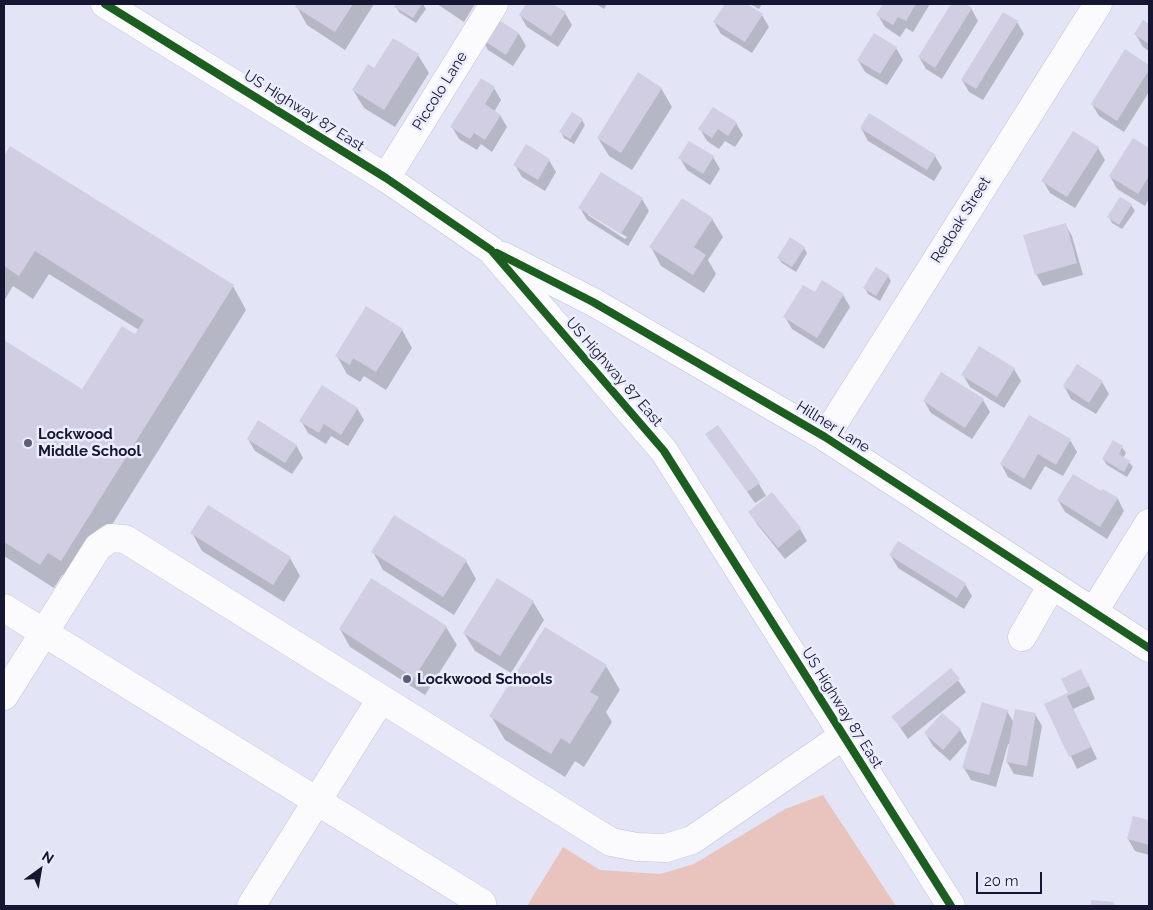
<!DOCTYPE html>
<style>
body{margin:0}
#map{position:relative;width:1153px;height:910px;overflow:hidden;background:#e3e5f6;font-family:Raleway,sans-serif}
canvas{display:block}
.frame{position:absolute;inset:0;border:5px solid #151632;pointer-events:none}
.north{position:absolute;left:15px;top:845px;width:50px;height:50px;-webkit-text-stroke:4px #ebedfd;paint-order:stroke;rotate:32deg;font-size:14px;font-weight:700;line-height:20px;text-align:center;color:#151632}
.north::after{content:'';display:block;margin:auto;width:18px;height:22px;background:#151632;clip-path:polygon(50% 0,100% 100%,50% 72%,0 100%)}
.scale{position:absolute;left:976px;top:872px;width:66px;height:22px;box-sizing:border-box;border:2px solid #151632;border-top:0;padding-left:6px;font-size:15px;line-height:18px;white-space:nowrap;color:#151632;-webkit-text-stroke:4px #ebedfd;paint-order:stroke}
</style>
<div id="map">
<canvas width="1153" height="910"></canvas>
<div class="frame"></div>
<div class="north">N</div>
<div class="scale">20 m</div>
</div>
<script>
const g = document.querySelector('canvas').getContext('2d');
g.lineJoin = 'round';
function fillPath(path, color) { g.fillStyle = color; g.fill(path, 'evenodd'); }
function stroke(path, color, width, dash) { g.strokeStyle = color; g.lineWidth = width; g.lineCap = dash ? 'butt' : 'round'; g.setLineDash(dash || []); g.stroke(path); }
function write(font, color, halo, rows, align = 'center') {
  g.font = font + ' Raleway,sans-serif'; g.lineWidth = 5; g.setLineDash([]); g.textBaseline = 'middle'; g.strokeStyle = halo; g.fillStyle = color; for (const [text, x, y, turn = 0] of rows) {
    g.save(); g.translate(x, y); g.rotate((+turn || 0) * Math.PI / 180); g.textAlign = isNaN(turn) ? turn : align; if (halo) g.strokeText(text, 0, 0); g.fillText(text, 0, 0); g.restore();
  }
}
fillPath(new Path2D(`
 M823,795L896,906H527L563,847L600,870L660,874L694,864L785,809Z`), '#e9c3bd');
fillPath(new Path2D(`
 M299,4H374L345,50L307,25L297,7Z
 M398,4H423L426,9L416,23L399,12L396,7Z
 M437,4H475L464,22Z
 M528,4H550L565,13L572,25L558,47L527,27L520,15Z
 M596,4H607L604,9Z
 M726,4H744L762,15L769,27L752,53L721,34L714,22Z
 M750,4H762L759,9Z
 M885,4H930L913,32L906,28L900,37L885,27L878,15Z
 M953,4H964L971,8L978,21L942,79L926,69L919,57Z
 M1017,22L1024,34L983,100L969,92L962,80Z
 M1144,22L1149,26V51L1143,47L1136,35Z
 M519,34L526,46L513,66L488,50L481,38Z
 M394,40L418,55L429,73L395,127L364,108L353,90L375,70Z
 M896,48L903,60L887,85L865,72L858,60Z
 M1125,51L1149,66V92L1124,132L1099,116L1092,104Z
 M481,80L494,88L501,100L494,112L500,115L507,127L492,152L481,144L477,150L459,139L452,127Z
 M661,88L672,107L632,170L609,156L598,138Z
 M582,120L585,125L574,144L564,138L561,132Z
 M736,123L743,135L735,147L725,141L719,149L707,141L700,129Z
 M861,128L935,156L942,168L934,181L868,141Z
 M1133,140L1149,150V199L1145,206L1117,189L1110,176Z
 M527,146L549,160L556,172L545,191L522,177L515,165Z
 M1098,148L1105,160L1075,208L1050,193L1043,181Z
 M4,154L233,286L246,310L75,584L62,575L54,588L4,556V341L82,391L139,330L49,274L33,299L13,286L4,301Z
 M713,157L720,169L710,185L687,170L680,158Z
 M601,174L642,199L649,211L628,246L587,220L580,208ZM588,213L627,237L625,239L588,215Z
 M1121,198L1131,205L1135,211L1122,229L1112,223L1109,217Z
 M712,219L723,237L708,260L716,274L704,293L661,266L651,247Z
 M1065,224L1072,236L1083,275L1043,286L1036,274Z
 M804,248L807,253L796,272L782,263L778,258Z
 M888,276L891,281L880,301L868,294L865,288Z
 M815,293L843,295L850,307L824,349L792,329L785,317Z
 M402,330L412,348L386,390L364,376L360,382L347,374L337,356Z
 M1014,369L1021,381L1004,408L970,387L963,375Z
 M1102,382L1109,394L1096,414L1071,399L1064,386Z
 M983,400L990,412L972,439L931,413L924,401Z
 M357,408L364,420L348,446L331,436L326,444L308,433L301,421Z
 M707,434L759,484L766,496L755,503Z
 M248,439L296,445L303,458L292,474L255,451Z
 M1070,440L1077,452L1063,476L1045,466L1031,490L1008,477L1001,464Z
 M1114,442L1122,447L1126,453L1123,458L1129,462L1133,467L1127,477L1107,465L1103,459Z
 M1103,491L1118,499L1124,511L1107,539L1065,512L1058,500Z
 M772,494L800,529L807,541L785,559L757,524L750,512Z
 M192,533L290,558L300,576L284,602L202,551Z
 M373,552L466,561L476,579L454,615L383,570Z
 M891,556L965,584L972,596L964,609L898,568Z
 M498,580L533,602L544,620L511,673L475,651L464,633Z
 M446,627L457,645L425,695L350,647L340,629Z
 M606,666L620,690L606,712L612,722L584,767L575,761L565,777L505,740L491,716Z
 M951,670L966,692L908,739L893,717Z
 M1088,683L1095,699L1073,709L1097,759L1077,769L1046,704Z
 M1007,711L1014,723L1035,714L1042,726L1033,777L1014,774L1007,762L1010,744H1008L996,787L971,780L964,768Z
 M960,730L967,742L950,761L933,746L926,734Z
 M1133,817L1149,821V855L1135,851L1128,839Z`), '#0003');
fillPath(new Path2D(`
 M297,4H353L335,32L295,7Z
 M396,4H422L413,18L394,7Z
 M526,4H553L566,12L551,36L519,15Z
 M725,4H747L763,14L745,42L713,22Z
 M883,4H916L906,21L898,17L893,25L876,15Z
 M951,4H966L972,8L935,68L918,57Z
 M1003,12L1018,21L976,89L961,80Z
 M494,17L519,33L506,55L480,38Z
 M1143,20L1149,24V44L1134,34Z
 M874,33L897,47L880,74L857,60Z
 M393,38L419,54L384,110L352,90L368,64L374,68Z
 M1125,49L1149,65V70L1117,121L1091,104Z
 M638,72L662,88L621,153L597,138Z
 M481,78L495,87L485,104L501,115L485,140L474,133L470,139L450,127Z
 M713,107L737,122L728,136L718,129L712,138L698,129Z
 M572,112L583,119L570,139L559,132Z
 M869,113L936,155L927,170L860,128Z
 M1073,131L1099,147L1067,197L1041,181Z
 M1133,138L1149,148V176L1138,194L1109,176Z
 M689,141L714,156L703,174L678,158Z
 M526,144L550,159L538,180L513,165Z
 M10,146L234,285L61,561L48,553L40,565L4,542V340L82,389L122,326L135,334L144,320L35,251L19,276L4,266V153L5,154Z
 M601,172L643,198L621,234L578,208Z
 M1120,197L1132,204L1119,225L1107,217Z
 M682,198L713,218L694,247L706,255L693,275L649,247Z
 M1066,223L1077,263L1035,275L1023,235Z
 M790,237L805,247L792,267L777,258Z
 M876,267L889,275L876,296L863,288Z
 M822,280L844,294L817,338L783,317L803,285L815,292Z
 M366,306L403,329L376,372L353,358L350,365L335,356Z
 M979,346L1015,368L997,397L961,375Z
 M1077,364L1103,381L1089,403L1063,386Z
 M941,372L984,399L965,428L923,401Z
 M322,385L358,408L341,435L324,424L319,433L299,421Z
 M1029,415L1071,439L1056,465L1038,454L1024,479L1000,464Z
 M258,420L297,445L285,463L247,439Z
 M718,425L760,483L747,492L705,434Z
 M1113,440L1123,446L1119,454L1130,461L1124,472L1102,459Z
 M1073,474L1101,491L1103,489L1118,498L1100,527L1057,500Z
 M772,492L801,528L778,548L748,512Z
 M208,505L291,557L273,585L190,533Z
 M394,515L467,560L443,597L371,552Z
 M898,541L966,583L957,598L889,555Z
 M371,578L447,626L414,678L339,629Z
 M497,578L534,601L500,656L463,633Z
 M545,627L607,665L590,692L599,697L570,744L561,738L551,754L489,716Z
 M951,668L960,679L901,728L891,717Z
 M1081,669L1089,686L1067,696L1091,747L1069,757L1044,704L1068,693L1061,679Z
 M982,702L1008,710L989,775L962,768Z
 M1015,709L1036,713L1027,766L1006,762Z
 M942,713L961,729L943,750L924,733Z
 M1133,816L1149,820V845L1127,839Z
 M1091,900L1114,902V906H1091Z`), '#d1cde3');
const minor = new Path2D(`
 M105,4L386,178L491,250L664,451L951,906
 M386,178L494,4
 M503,256L593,302L825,437L1149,648
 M825,437L1098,4
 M4,608L482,903
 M1094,611L1149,523
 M1022,637L1052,585
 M4,696L98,547L111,538L125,539L611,842L637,847L666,848L692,840L843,736
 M251,906L381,699`);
stroke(minor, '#c0c2d8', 29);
stroke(minor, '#fbfbfe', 28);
stroke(new Path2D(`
 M105,4L386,178L491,250L664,451L951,906
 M497,253L593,302L825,437L1149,648`), '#1b5e20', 8);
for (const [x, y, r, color] of [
 [28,443,5,"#5d5e77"],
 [407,679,5,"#5d5e77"]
]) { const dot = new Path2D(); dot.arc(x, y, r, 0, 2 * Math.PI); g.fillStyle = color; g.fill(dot); stroke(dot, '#ebedfd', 2); }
write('15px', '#151632', '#ebedfd', [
 ["Piccolo Lane",440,91,-58],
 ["US Highway 87 East",304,111,32],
 ["Redoak Street",961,220,-58],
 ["US Highway 87 East",614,372,49],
 ["Hillner Lane",833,427,32],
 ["US Highway 87 East",842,708,58]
]);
write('bold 15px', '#151632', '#ebedfd', [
 ["Lockwood",38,434],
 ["Middle School",38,451],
 ["Lockwood Schools",417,679]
], 'left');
</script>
